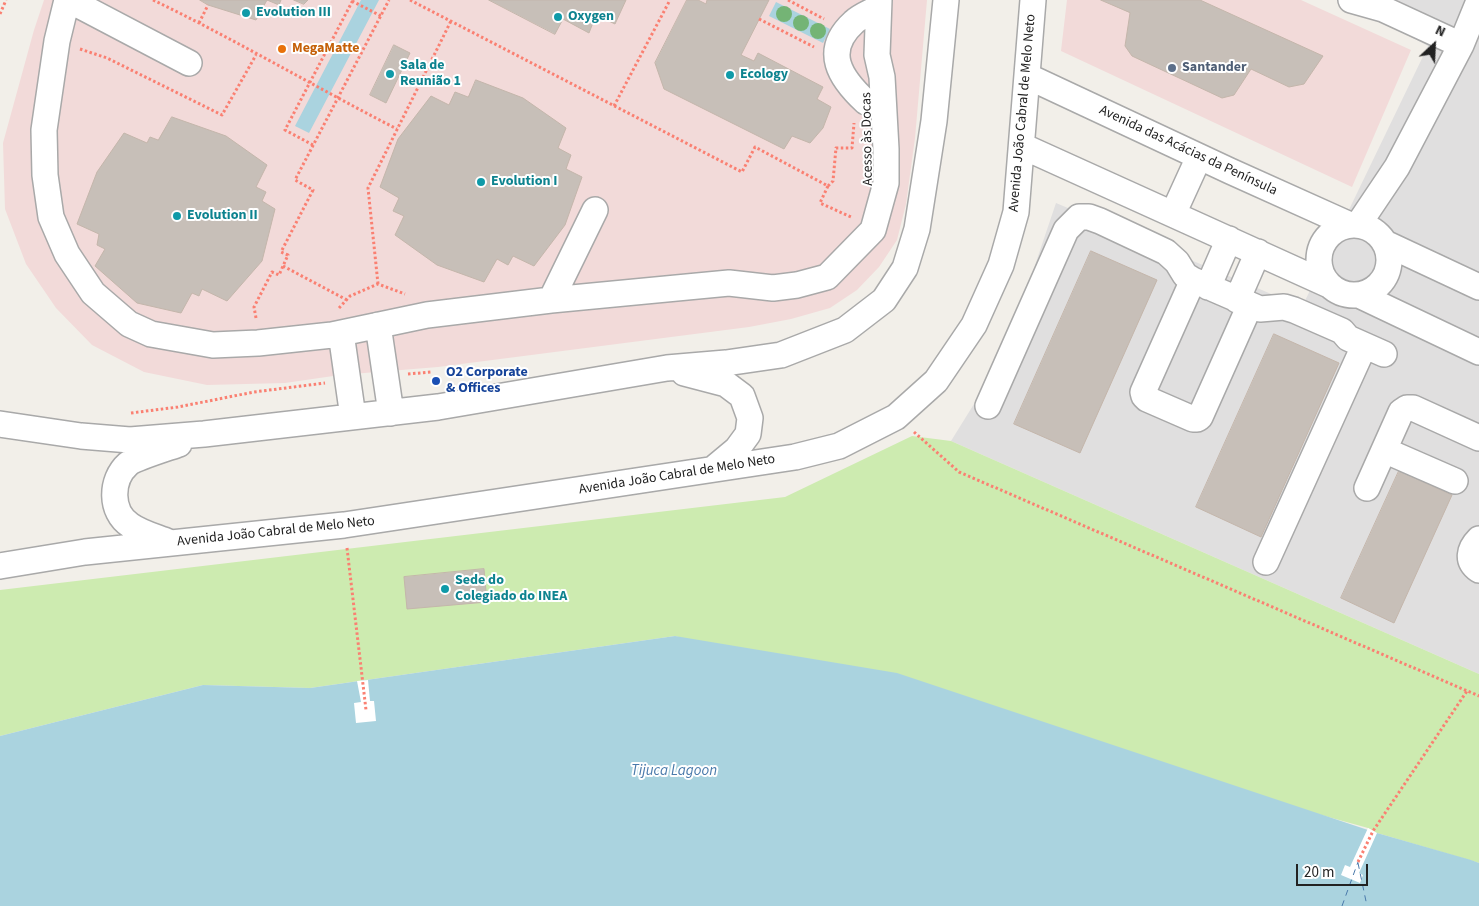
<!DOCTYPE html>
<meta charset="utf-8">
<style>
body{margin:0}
#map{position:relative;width:1479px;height:906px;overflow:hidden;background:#f2efe9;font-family:"Source Sans 3",sans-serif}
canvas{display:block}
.north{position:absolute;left:1409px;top:20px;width:50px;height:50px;-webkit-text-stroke:4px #fff;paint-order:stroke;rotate:25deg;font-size:14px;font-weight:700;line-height:20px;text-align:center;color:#222}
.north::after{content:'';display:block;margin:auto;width:18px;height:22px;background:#222;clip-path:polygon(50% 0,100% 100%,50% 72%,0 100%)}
.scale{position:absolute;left:1296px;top:864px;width:72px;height:22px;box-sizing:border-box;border:2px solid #222;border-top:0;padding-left:6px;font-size:15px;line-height:18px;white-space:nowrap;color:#222;-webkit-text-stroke:4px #fff;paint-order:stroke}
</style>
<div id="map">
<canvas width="1479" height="906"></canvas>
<div class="north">N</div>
<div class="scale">20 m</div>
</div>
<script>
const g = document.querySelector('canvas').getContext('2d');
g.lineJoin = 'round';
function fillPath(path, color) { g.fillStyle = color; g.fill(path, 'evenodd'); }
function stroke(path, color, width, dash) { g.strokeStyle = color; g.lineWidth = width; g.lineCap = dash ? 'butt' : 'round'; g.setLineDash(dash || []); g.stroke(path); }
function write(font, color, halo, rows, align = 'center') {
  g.font = font + ' "Source Sans 3",sans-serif'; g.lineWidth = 4; g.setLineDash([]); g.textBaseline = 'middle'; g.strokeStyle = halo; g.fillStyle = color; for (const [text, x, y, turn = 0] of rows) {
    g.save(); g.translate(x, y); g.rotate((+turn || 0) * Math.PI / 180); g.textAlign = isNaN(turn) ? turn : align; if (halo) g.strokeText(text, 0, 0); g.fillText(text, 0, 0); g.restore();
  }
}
fillPath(new Path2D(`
 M1342,0H1479V674L951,441L1005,354L1056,203L1302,307L1428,46Z`), '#e0dfdf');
fillPath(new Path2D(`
 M44,0H927L915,138L906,204L897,240L879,267L857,290L830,308L791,319L749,327L438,367L340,375L285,383L207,385L144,372L92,345L56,308L26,264L5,209L3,143L34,30Z
 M1067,0H1301L1411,50L1352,187L1061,51Z`), '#f2dad9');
fillPath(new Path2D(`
 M912,436L951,441L1479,674V863L1377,833L1368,828L675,636L310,688L203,685L0,736V590L785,497Z`), '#cdebb0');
fillPath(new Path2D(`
 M361,0H379L309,133L295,126Z
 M776,2L830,29L823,43L769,16Z
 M675,636L897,673L1377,833L1471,860L1479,863V906H0V736L203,685L310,688Z`), '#aad3df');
fillPath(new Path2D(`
 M368,680L370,701H374L376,721L356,723L354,703L361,702L357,681Z
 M1368,828L1377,833L1359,873L1363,875L1360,883L1341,875L1345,865L1350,867Z`), '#fff');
stroke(new Path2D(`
 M1358,863L1367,906
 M1342,906L1358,862`), '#4a7aab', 1, [6, 5]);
const building = new Path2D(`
 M200,0H281L279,5L267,0L256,20L208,5Z
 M294,0H308L304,4Z
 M489,0H626L615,24L596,15L589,33L563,19L555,34Z
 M687,0H698L706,4L707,0H769L741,55L754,61L758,53L823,87L817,99L831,107L823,128L810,143L792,136L784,149L664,89L655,63Z
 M1101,0H1200L1323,56L1304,84L1289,87L1251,69L1234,95L1222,98L1132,56L1125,46L1130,13Z
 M394,45L410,53L386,103L370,95Z
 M476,80L523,98L566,128L558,148L571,155L566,169L582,177L565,225L534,266L513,256L508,265L497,259L484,282L437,265L395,235L404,216L393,211L399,198L380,187L398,139L431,96L449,105L455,92L468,97Z
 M172,117L226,136L267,165L256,187L266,192L262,201L275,209L262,261L227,301L202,289L199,296L192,293L181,313L137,303L95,266L105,249L97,245L99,234L77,224L97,172L124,133L147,143L150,137L158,140Z
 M1091,251L1157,280L1080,453L1014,424Z
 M1274,334L1339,363L1261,537L1196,507Z
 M1399,471L1452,495L1394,623L1341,598Z
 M484,569L487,602L407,609L404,577Z`);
fillPath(building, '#c7bfb8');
stroke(building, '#c4b6ab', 1);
const minor = new Path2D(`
 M67,0L57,41L44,130L45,175L51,217L67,254L93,293L129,324L151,334L213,345L258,343L332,335L427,315L551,300L729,283L773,288L797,285L827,277L873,230L886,183V149L882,77L877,55L879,0
 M69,0L189,63
 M1351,0L1383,9L1461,45
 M878,8C871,12 860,16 854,22C822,51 840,78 866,102L883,103
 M1027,76L1230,171L1350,225
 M1022,146L1329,285
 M1173,214L1199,157
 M1319 260a35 35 0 1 1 70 0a35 35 0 1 1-70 0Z
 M1358,225L1397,167L1461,45L1479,1
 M1385,243L1479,287
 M1193,280L1143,392L1144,396L1147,399L1193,419H1197L1200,417L1250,305
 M1208,287L1229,239
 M1359,295L1479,352
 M551,300L595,210
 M1237,300L1258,252
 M378,325L391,413
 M341,333L353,417
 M684,373L726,384L742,396L750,418L748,434L737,449L713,469
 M988,406L1066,230L1079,217H1089L1100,221L1166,252L1177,262L1185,275L1193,280L1260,309L1284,307L1294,310L1342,331L1348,338L1384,354
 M0,424L81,436L130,440L204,434L438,407L667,368L726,363L781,355L845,330L884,300L905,268L917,229L934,121L946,0
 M1384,450L1455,481
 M1367,488L1401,412L1407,408H1413L1479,438
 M1479,539C1469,549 1466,561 1479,570
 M169,542C157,537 141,533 130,525C110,512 110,480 128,464C135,458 168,448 179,444
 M1266,562L1364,346
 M0,566L85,552L344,525L795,457L839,446L896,417L936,381L974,325L1001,265L1016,212L1033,0`);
stroke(minor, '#a9a9a9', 28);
stroke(new Path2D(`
 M153,0C236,40 315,87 397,129
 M410,0L742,172L755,147L828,186L820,203L851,217
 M788,0L824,19
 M352,1L381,16
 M0,14L6,0
 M759,19L814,47
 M199,23L208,5
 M80,49L107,58L222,115L256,55
 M614,106L670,0
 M313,145L285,130L353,0
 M828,186L833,181L836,148H852L854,123
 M283,266L347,300
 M378,284L368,188L451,21
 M339,308L350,296L378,284L405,294
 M256,318L254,307L272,272L279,275L288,255L281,252L313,190L295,180L389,0
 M408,374L431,372
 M131,413L178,407L254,392L325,383
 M914,432L959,472L1479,696
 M347,548L366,710
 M1358,862L1373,831L1467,691`), '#fa8072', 3, [2.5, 2.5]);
stroke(minor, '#fff', 25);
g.fillStyle = '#74b475';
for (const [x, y] of [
 [784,14],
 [801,23],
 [818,31]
]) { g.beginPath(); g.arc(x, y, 8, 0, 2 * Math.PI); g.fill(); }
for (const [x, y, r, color] of [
 [246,13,5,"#0f9aa8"],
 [558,17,5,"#0f9aa8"],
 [282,49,5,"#e8710a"],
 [1172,68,5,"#5c6f8a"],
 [390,74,5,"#0f9aa8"],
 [730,75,5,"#0f9aa8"],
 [481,182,5,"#0f9aa8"],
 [177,216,5,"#0f9aa8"],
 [436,381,5,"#1a4fb4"],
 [445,589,5,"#0f9aa8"]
]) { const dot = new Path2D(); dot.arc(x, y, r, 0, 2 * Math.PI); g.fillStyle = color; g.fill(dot); stroke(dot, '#fff', 2); }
write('bold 14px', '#0d838f', '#fff', [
 ["Evolution III",256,13],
 ["Oxygen",568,17],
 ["Sala de",400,66],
 ["Reunião 1",400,82],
 ["Ecology",740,75],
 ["Evolution I",491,182],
 ["Evolution II",187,216],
 ["Sede do",455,581],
 ["Colegiado do INEA",455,597]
], 'left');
write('bold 14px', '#c56008', '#fff', [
 ["MegaMatte",292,49]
], 'left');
write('bold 14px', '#4e5e75', '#fff', [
 ["Santander",1182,68]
], 'left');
write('14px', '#222', '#fff', [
 ["Avenida João Cabral de Melo Neto",1023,113,-85],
 ["Acesso às Docas",868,139,-91],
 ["Avenida das Acácias da Península",1188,151,25],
 ["Avenida João Cabral de Melo Neto",677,475,-9],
 ["Avenida João Cabral de Melo Neto",276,532,-6]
]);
write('bold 14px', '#164399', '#fff', [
 ["O2 Corporate",446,373],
 ["& Offices",446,389]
], 'left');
write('italic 15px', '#4a7aab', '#fff', [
 ["Tijuca Lagoon",674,772]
]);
</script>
